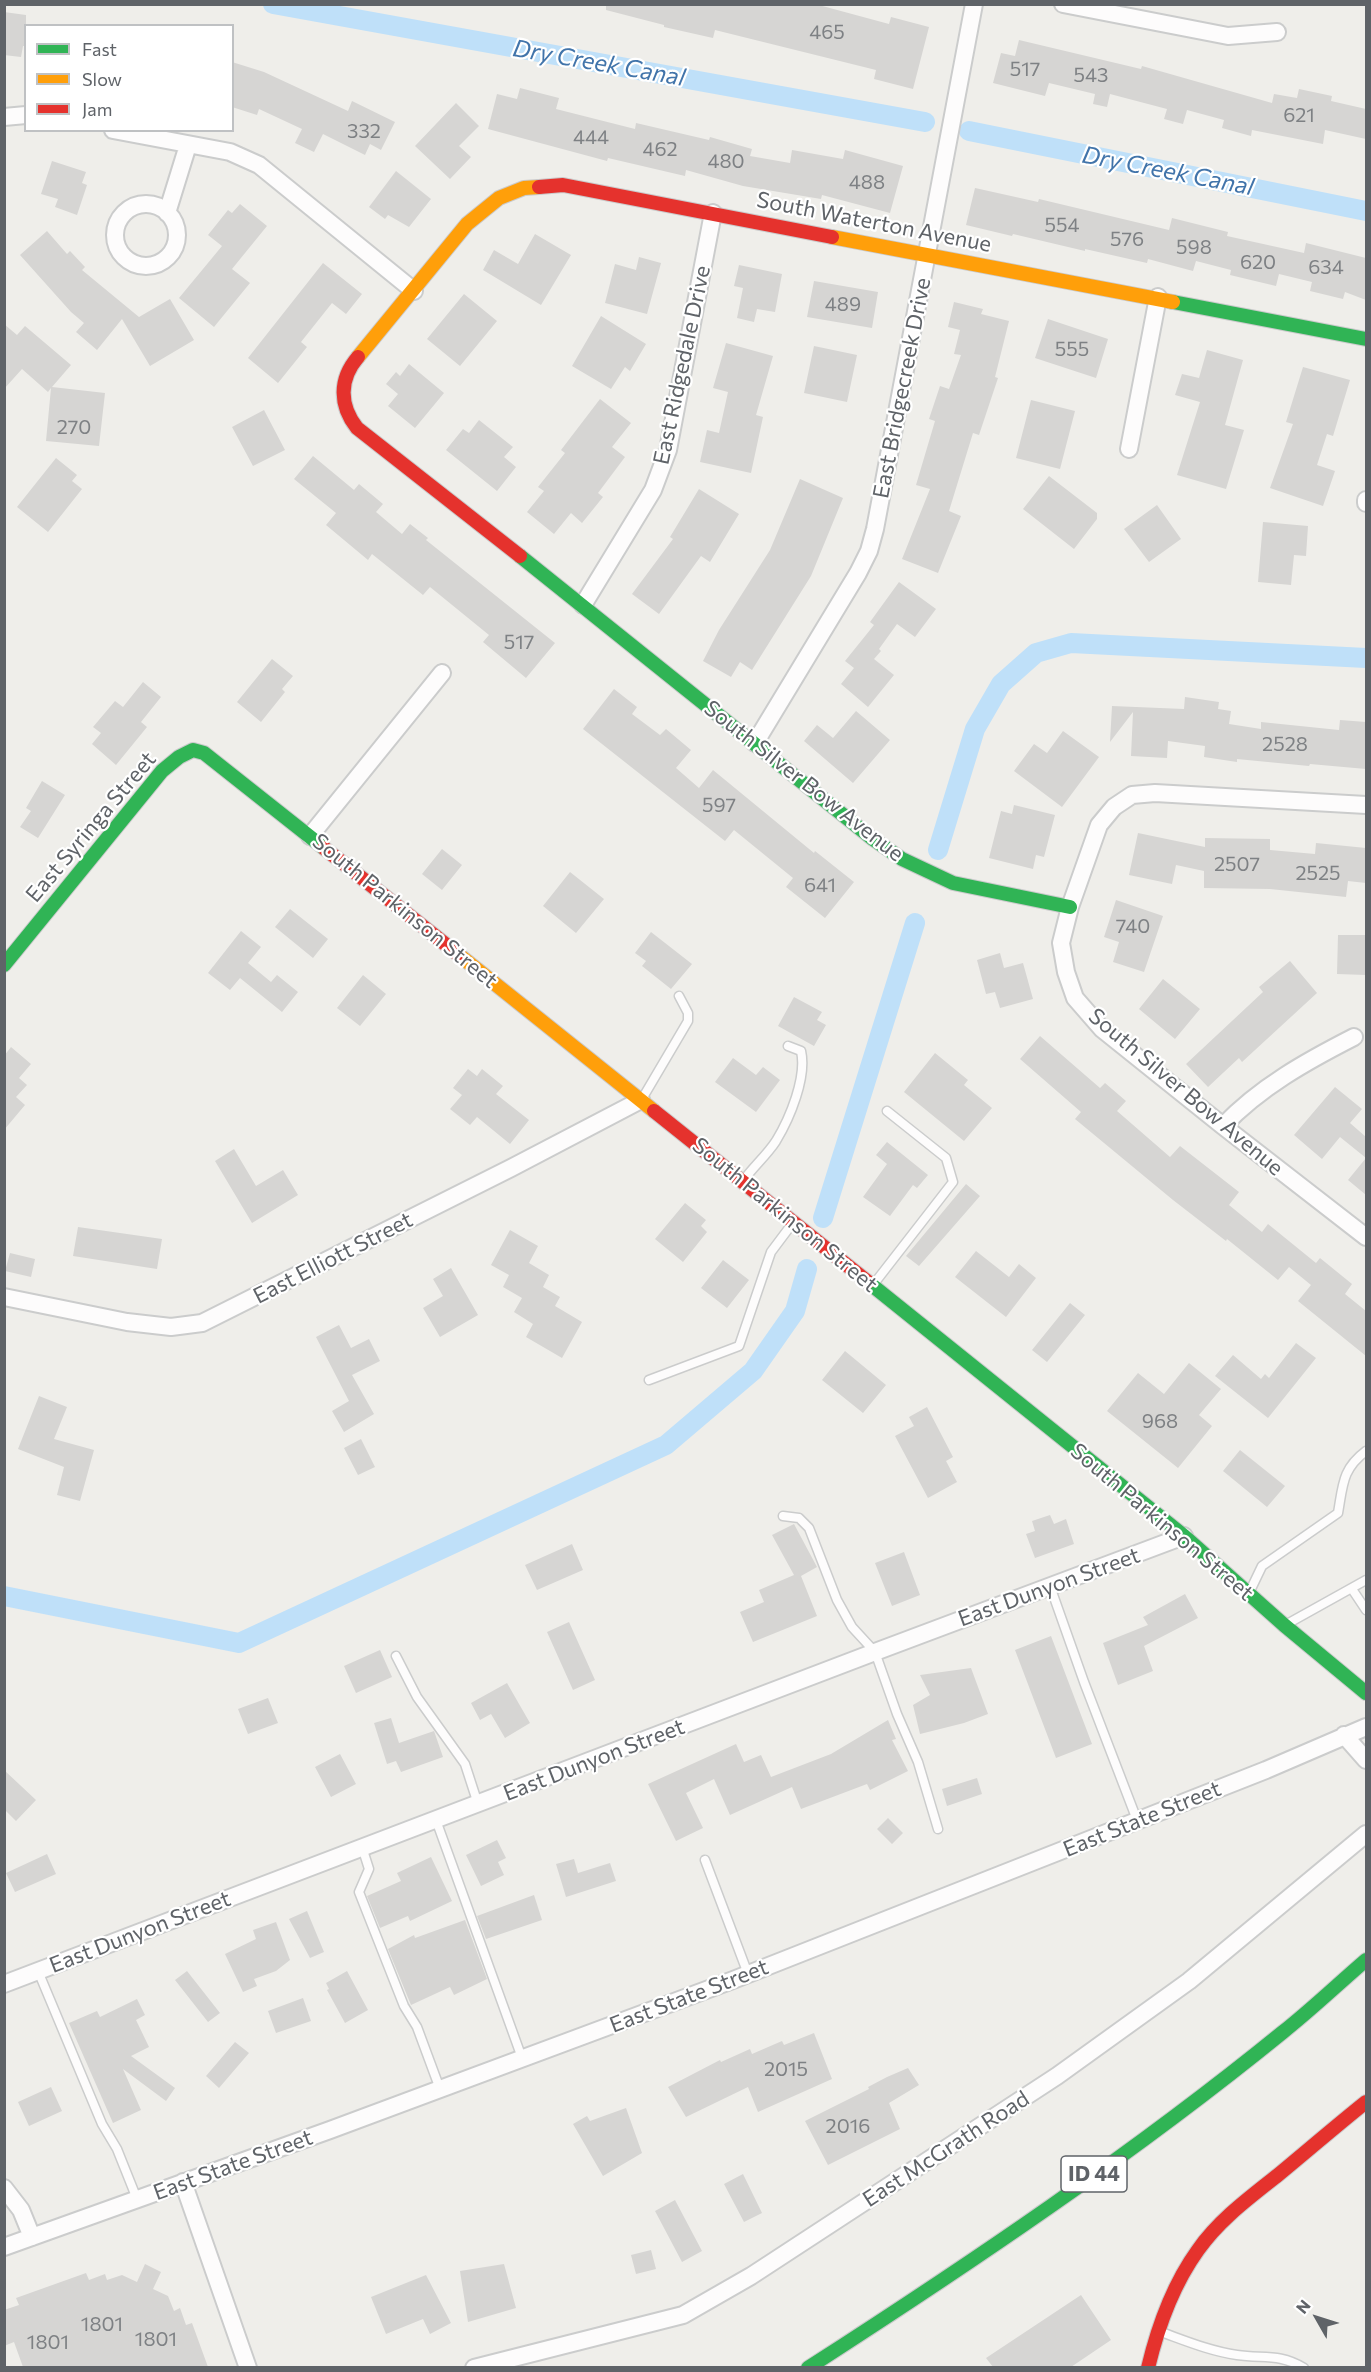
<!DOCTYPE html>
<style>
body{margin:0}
#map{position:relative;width:1371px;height:2372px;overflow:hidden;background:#efeeea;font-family:Commissioner,sans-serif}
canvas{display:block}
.frame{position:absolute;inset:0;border:6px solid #5f6368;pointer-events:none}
.legend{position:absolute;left:24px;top:24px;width:210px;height:108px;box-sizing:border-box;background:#fff;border:2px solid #bfc1c3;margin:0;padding:8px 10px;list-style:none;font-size:18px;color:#5f6368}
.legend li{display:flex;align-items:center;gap:12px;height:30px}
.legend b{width:30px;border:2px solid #bfc1c3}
.north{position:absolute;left:1287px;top:2288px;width:60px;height:60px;-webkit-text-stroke:4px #fff;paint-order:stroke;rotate:309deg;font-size:16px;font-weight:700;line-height:24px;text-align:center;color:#5f6368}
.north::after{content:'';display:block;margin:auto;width:21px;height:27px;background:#5f6368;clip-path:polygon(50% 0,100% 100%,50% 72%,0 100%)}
</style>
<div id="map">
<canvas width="1371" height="2372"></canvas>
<div class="frame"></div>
<ul class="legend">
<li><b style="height:8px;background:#30b455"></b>Fast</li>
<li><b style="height:8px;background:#ff9f0a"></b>Slow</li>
<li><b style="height:8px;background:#e5322d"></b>Jam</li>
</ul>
<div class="north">N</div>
</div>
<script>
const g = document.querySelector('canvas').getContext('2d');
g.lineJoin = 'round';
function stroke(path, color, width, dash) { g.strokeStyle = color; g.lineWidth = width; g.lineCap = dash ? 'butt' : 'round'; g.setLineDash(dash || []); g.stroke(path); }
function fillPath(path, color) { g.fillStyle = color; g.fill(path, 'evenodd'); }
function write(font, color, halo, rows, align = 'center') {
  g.font = font + ' Commissioner,sans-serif'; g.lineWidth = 4.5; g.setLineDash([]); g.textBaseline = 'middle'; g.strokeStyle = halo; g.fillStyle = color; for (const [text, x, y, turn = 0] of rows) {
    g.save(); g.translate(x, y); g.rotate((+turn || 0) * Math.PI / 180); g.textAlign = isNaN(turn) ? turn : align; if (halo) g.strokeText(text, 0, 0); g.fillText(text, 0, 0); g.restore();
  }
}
stroke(new Path2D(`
 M273,4L925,122
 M969,131L1366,211
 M938,850L975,729L1001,684L1036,653L1071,643L1366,658
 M823,1218L915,923
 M4,1596L239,1643L666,1445L753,1371L795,1311L807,1269`), '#bfe0f9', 20);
fillPath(new Path2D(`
 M606,4H815L889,24L891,17L929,27L913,89L874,79L876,70L715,30L713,38L664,27V25L606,10Z
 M4,12L26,15V46H23L21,57L4,55Z
 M1019,40L1141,69L1142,66L1272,103L1274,94L1297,98L1299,89L1332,96L1331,101L1366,109V139L1325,130L1323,144L1252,130L1251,136L1222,128L1224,120L1187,110L1183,124L1164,119L1167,109L1110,94L1107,107L1093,104L1095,94L1049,83L1045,96L993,83L1001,53L1015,56Z
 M232,62L264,72L348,111L352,101L395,122L381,150L370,144L365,155L323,134L314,152L295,143L302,129L259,109L257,115L232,107Z
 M520,88L559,98L556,109L635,129L636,123L709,140L710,137L752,149L750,156L790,163L792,150L843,159L845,150L903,166L890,213L822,195L821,199L743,186L686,170L685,176L608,158L607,161L488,129L497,94L517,99Z
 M456,103L479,126L459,146L471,157L450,179L415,146Z
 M52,161L86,172L82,183L87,185L77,215L55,207L58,199L41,194Z
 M396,171L431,199L409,227L388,215L385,219L369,207Z
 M975,188L1038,202L1039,199L1169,230L1172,218L1228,232L1227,236L1304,253L1306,243L1366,258V300L1345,292L1343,299L1310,291L1312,282L1279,274L1276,286L1230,275L1231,270L1196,261L1193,271L1148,259L1147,263L1085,249V251L1013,234L1012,236L966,225Z
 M240,204L267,226L232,269L250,283L214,327L179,298L222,246L208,235L228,210L232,213Z
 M47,231L67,254L70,251L85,267L82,270L139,317L170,299L194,340L150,366L122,319L97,350L76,332L84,323L71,312L20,255Z
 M535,234L571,255L541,305L483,270L494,250L518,264Z
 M639,257L661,263L647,314L605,303L615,264L636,270Z
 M323,263L362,294L346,314L332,303L301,342L307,347L278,383L248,358Z
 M739,265L782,274L775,312L757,309L754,322L737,318L743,288L734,286Z
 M814,281L878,292L872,328L807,317Z
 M464,294L497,321L460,366L427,339Z
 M954,302L983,309L981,314L1009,321L995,377L998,378L979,435L973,433L949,511L961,516L938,573L902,559L930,489L916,485L935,421L929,419L940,386L949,389L961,355L954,354L960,330L948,327Z
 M601,316L646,344L630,371L625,367L611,389L572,366Z
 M1048,319L1108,339L1096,378L1035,358Z
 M4,324L17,335L25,326L71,365L52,387L105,393L99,446L46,441L51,388L48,392L22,369L4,389Z
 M726,343L773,356L756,415L763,417L751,473L700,462L707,430L719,433L728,392L713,388Z
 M814,346L857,355L847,402L804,393Z
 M1207,350L1243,360L1225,425L1244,430L1226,489L1177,475L1200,402L1175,395L1182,374L1199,378Z
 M409,364L444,393L415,428L388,406L398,394L386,384L396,372L400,376Z
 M1303,367L1350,380L1333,436L1327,434L1317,465L1335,471L1323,506L1270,488L1293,424L1286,422Z
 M600,399L631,423L612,447L625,457L598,493L603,497L582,523L571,513L554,534L527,512L544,491L538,487L565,453L561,450Z
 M1031,400L1075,411L1060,469L1016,458Z
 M264,410L285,450L253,466L232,427Z
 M479,420L513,447L504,457L516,467L497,491L446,450L463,429L469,433Z
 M313,456L354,490L359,484L383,504L376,512L402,534L410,524L428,538L426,540L555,643L526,678L483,642L489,635L430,587L423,595L372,554L368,560L326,525L336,513L294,479Z
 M56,458L77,475L72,481L82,489L48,532L17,507Z
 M1049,476L1097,513V519L1074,549L1023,509Z
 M800,479L843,498L811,576L752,670L740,662L731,677L703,661L719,630L770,550Z
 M699,489L739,514L710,562L701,556L659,614L632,594L673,539L670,537Z
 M1157,505L1181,539L1149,562L1124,529Z
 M1263,522L1308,526L1306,556L1294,555L1291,585L1258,582Z
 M899,582L936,609L915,637L897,624L879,649L881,651L874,659L894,675L868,707L841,684L854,668L845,661L874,625L870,622Z
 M272,659L293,676L282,689L285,692L261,722L237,702Z
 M143,682L161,697L141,722L147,727L116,765L92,744L101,733L93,727L115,701L123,707Z
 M614,689L637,707L632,714L660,735L666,729L691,750L676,768L699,788L713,770L814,853L815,851L854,882L825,918L786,887L793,878L734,830L725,841L583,729Z
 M1185,697L1219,702L1218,709L1231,711L1229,724L1261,729V722L1339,730L1340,720L1366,722V769L1310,764L1309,766L1237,759V762L1204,757L1205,746L1168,741L1167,758L1131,756L1133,712L1110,742L1112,706L1184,709Z
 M856,711L890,740L853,783L804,741L817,725L833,738Z
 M1063,731L1099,757L1062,807L1014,771L1034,744L1047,753Z
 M42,781L65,795L38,838L20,827L31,811L26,808Z
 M1014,805L1055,815L1044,857L1036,855L1033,869L989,858L1001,811L1012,814Z
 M1138,833L1205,847V838L1270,839V850L1315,854L1316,843L1366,848V883L1348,881L1346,897L1270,889L1204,888V871L1176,865L1172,884L1129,875Z
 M442,849L462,865L442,890L422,874Z
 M570,872L604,899L576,933L543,906Z
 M1116,900L1163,916L1144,972L1113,962L1119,942L1104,937Z
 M290,909L328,939L313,958L275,927Z
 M241,931L261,947L248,963L271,982L277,975L298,992L282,1012L240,978L230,990L208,973Z
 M651,932L692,964L671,989L642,966L646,961L635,953Z
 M1338,935H1366V975L1337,974Z
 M1000,953L1004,968L1023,963L1033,999L1000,1008L995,992L986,994L977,960Z
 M1290,961L1317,993L1242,1062L1239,1058L1208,1087L1186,1064L1263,992L1259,987Z
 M363,975L386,994L360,1026L337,1008Z
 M1163,979L1200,1009L1175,1039L1139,1009Z
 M794,997L822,1012L817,1020L826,1025L814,1046L778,1026Z
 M1040,1036L1100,1088L1105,1083L1126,1101L1117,1111L1170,1157L1180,1146L1239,1192L1229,1205L1262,1232L1268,1224L1316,1263L1320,1258L1352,1284L1345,1294L1366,1311V1356L1298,1301L1311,1285L1289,1267L1278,1280L1227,1239L1226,1241L1173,1200L1075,1119L1081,1112L1020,1059Z
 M11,1047L31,1064L19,1078L27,1085L16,1097L25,1105L4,1130V1056Z
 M935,1053L968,1080L964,1085L992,1108L964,1141L904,1092Z
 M733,1058L756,1075L763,1067L780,1080L756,1112L715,1082Z
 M468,1069L477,1076L482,1069L503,1086L496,1094L529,1120L510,1144L477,1117L470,1125L450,1109L462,1095L453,1088Z
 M1335,1087L1362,1109L1350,1123L1366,1137V1195L1348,1180L1366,1158L1340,1137L1322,1159L1294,1135Z
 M887,1142L928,1175L917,1188L913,1185L890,1216L863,1197L887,1164L876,1155Z
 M234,1149L256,1186L283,1170L298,1195L252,1223L215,1161Z
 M966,1184L980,1196L919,1266L906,1256Z
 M685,1203L706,1220L701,1226L707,1232L683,1262L655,1239Z
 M78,1227L162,1239L157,1269L73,1256Z
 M510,1230L538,1246L529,1263L549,1275L543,1287L560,1297L555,1306L582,1322L562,1358L526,1337L533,1324L514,1312L522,1298L503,1287L509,1275L491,1265Z
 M976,1251L1009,1277L1019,1264L1036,1278L1006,1317L955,1277Z
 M10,1253L35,1259L31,1277L5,1271Z
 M723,1260L749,1280L727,1308L701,1288Z
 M451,1268L478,1315L440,1337L423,1308L443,1296L433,1279Z
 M1070,1303L1085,1315L1047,1362L1032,1350Z
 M339,1325L351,1348L369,1339L380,1361L352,1375L374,1414L344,1432L332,1411L349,1401L316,1337Z
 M1296,1343L1316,1358L1268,1418L1215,1376L1233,1355L1261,1379L1265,1374L1269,1378Z
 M845,1351L886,1385L863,1413L822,1380Z
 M1189,1363L1221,1389L1199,1415L1212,1426L1178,1468L1107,1411L1138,1373L1164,1394Z
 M39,1396L67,1407L54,1439L94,1450L80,1501L57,1495L64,1467L18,1449Z
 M927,1407L953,1457L946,1461L957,1482L928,1498L895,1436L914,1426L909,1417Z
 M361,1439L375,1467L358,1475L344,1448Z
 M1240,1450L1285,1486L1267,1507L1223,1471Z
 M1050,1515L1054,1524L1066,1519L1074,1544L1035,1558L1026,1534L1035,1531L1032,1521Z
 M794,1524L817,1567L801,1576L817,1616L753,1642L740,1612L764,1602L759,1590L794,1575L772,1535Z
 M572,1544L583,1570L537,1590L525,1565Z
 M904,1552L920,1595L892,1606L875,1563Z
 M1185,1594L1198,1618L1144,1646L1153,1671L1118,1685L1103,1643L1148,1625L1143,1617Z
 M569,1622L595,1680L573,1690L547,1632Z
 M1051,1636L1092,1744L1056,1758L1015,1650Z
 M380,1650L392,1677L356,1693L344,1666Z
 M971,1668L988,1714L964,1723L920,1734L913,1705L930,1695L920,1675Z
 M507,1683L530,1723L505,1738L491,1714L480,1720L471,1703Z
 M268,1698L278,1723L248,1734L238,1709Z
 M391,1718L399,1743L434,1731L443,1757L401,1772L396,1761L387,1764L374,1723Z
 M888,1720L896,1739L892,1740L908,1771L870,1790L867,1784L801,1809L792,1787L730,1815L714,1779L686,1793L703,1828L676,1841L648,1784L736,1744L744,1762L761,1755L771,1777L831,1754Z
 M340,1754L356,1784L331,1797L315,1767Z
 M4,1770L36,1800L16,1821L4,1809Z
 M977,1778L982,1794L947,1806L942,1789Z
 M888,1818L903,1833L892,1844L877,1829Z
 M497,1840L506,1858L498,1862L504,1875L481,1886L466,1855Z
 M47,1854L56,1874L15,1892L6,1873Z
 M431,1857L452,1901L410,1921L408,1916L380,1928L367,1896L401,1881L397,1873Z
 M574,1859L578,1873L610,1863L616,1881L566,1897L556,1864Z
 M534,1895L542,1920L486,1939L477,1916Z
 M307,1911L324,1952L310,1958L289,1919Z
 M465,1920L487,1979L454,1995L450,1987L411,2005L388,1949L414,1935L415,1938Z
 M276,1922L290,1960L276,1971L254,1979L257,1986L243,1992L225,1954L256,1939L253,1930Z
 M187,1971L220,2013L208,2022L175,1980Z
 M347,1971L368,2010L345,2023L327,1990L329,1989L326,1983Z
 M303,1998L311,2021L276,2033L268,2011Z
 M137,1999L145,2015L136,2020L149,2047L131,2056L175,2088L166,2101L123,2069L141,2110L113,2123L69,2023L97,2011L100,2017Z
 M814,2033L832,2079L758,2112L748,2087L686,2117L668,2087L720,2060L721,2062L750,2049L752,2054L782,2041L784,2045Z
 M235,2042L249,2053L219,2088L206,2076Z
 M908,2068L919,2085L889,2103L900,2129L828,2165L805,2121L869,2089L868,2087L887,2077Z
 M51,2087L62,2111L29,2126L18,2102Z
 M626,2108L642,2153L603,2176L573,2124L587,2116L590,2121Z
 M743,2174L762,2213L744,2222L724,2184Z
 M675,2200L702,2251L682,2262L655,2211Z
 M651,2250L656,2269L636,2274L631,2255Z
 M145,2264L161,2272L153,2289L168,2296L174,2311L180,2308L186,2325L192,2323L208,2367H23L14,2342L4,2346V2310L19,2305L16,2298L86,2273L89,2280L105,2274L107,2280L122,2275L137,2282Z
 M504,2264L516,2308L468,2322L460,2271Z
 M426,2275L451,2323L430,2334L423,2319L386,2334L371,2297Z
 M1081,2295L1111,2340L1071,2367H993L986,2358Z`), '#d6d5d3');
const lane = new Path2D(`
 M642,1099L688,1021V1013L679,996
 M743,1181C753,1167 767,1155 776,1141C790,1118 807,1077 801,1051L788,1046
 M873,1285L953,1182L946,1158L887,1111
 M649,1380L739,1346L771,1252L792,1224
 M783,1516L799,1518L809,1528L837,1600L852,1627L875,1652L897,1714L918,1762L938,1829
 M1050,1586L1084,1682L1137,1820
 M1352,1589L1366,1610
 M1250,1591L1262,1566L1338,1513C1343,1485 1342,1469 1366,1451
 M1287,1624L1366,1580
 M396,1656L417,1697L465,1764L478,1804
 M436,1820L522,2058
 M362,1847L369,1869L359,1892L404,2006L417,2027L440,2089
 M705,1860L748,1974
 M38,1971L102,2124L117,2149L137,2199
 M1161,2332C1186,2341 1210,2351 1237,2355C1263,2359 1279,2353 1304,2368`);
const street = new Path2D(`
 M1063,4L1228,36L1277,32
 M4,117L26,115
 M113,130L230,152L259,165L414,291
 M115 235a31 31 0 1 1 62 0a31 31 0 1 1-62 0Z
 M167,213L188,145
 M1129,449L1158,297
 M1366,500V503
 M583,605L653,490L668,450L713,213
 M755,743L858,573L869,551L875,529L974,4
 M1366,805L1155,793L1132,795L1114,807L1099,825L1070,907L1061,943L1066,972L1075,998L1102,1029L1223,1126L1366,1237
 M310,836L442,673
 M1223,1126C1260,1087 1307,1061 1354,1037
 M4,1297L127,1322L171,1327L202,1323L511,1168L641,1100
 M1344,1735L1366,1760
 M4,1984L875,1652L1184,1536
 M183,2182L248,2368
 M4,2188L21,2210L32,2237
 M4,2247L330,2130L733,1980L1266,1770L1366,1727
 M474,2368L683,2315L751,2276L1057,2076L1189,1981L1366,1834`);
const fast = new Path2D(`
 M1173,302L1366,339
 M520,556L873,839L902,859L953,883L1070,907
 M4,965L162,771L179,757L193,750L204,753L324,848
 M868,1282L1184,1536L1284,1625L1366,1693
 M808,2368C971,2263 1133,2154 1283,2032C1312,2009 1338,1984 1366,1960`);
const slow = new Path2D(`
 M832,237L1173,302
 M358,357L467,224L499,198L524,188L539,187
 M459,955L654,1111`);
const jam = new Path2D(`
 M539,187L563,185L832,237
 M358,357C339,379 339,405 357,428L520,556
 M324,848L459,955
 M654,1111L868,1282
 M1148,2368C1158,2326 1172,2286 1198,2250C1219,2220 1249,2198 1278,2175C1307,2151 1336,2126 1366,2102`);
stroke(lane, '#cbcccc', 11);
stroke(street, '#cbcccc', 20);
stroke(fast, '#cacacb', 16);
stroke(slow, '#cacacb', 16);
stroke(jam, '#cacacb', 16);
stroke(lane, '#fdfcfc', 8);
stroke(street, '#fdfcfc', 16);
stroke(fast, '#30b455', 14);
stroke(slow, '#ff9f0a', 14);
stroke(jam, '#e5322d', 14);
write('20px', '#7e8184', null, [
 ["465",827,32],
 ["517",1025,69],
 ["543",1091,75],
 ["621",1299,115],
 ["332",364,131],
 ["444",591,137],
 ["462",660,149],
 ["480",726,161],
 ["488",867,182],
 ["554",1062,225],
 ["576",1127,239],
 ["598",1194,247],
 ["620",1258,262],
 ["634",1326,267],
 ["489",843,304],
 ["555",1072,349],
 ["270",74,427],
 ["517",519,642],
 ["2528",1285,744],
 ["597",719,805],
 ["2507",1237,864],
 ["2525",1318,873],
 ["641",820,885],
 ["740",1133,926],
 ["968",1160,1421],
 ["2015",786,2069],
 ["2016",848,2126],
 ["1801",102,2324],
 ["1801",156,2339],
 ["1801",48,2342]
]);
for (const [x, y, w] of [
 [1094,2174,66]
]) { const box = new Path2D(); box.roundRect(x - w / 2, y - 18, w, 36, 4.5); g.fillStyle = '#fff'; g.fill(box); stroke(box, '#5f6368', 1.5); }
write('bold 21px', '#5f6368', null, [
 ["ID 44",1094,2174]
]);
write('22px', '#5f6368', '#fff', [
 ["South Waterton Avenue",874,222,11],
 ["East Ridgedale Drive",682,365,-78],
 ["East Bridgecreek Drive",902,388,-79],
 ["South Silver Bow Avenue",804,781,38],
 ["East Syringa Street",91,827,-50],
 ["South Parkinson Street",405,911,39],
 ["South Silver Bow Avenue",1186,1092,40],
 ["South Parkinson Street",785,1215,39],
 ["East Elliott Street",333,1258,-27],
 ["South Parkinson Street",1162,1522,40],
 ["East Dunyon Street",1049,1587,-20],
 ["East Dunyon Street",594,1760,-21],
 ["East State Street",1142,1819,-22],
 ["East Dunyon Street",140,1932,-21],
 ["East State Street",689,1996,-21],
 ["East McGrath Road",946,2149,-33],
 ["East State Street",233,2165,-20]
]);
write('italic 24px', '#4174aa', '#fff', [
 ["Dry Creek Canal",599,63,10],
 ["Dry Creek Canal",1168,171,11]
]);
</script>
